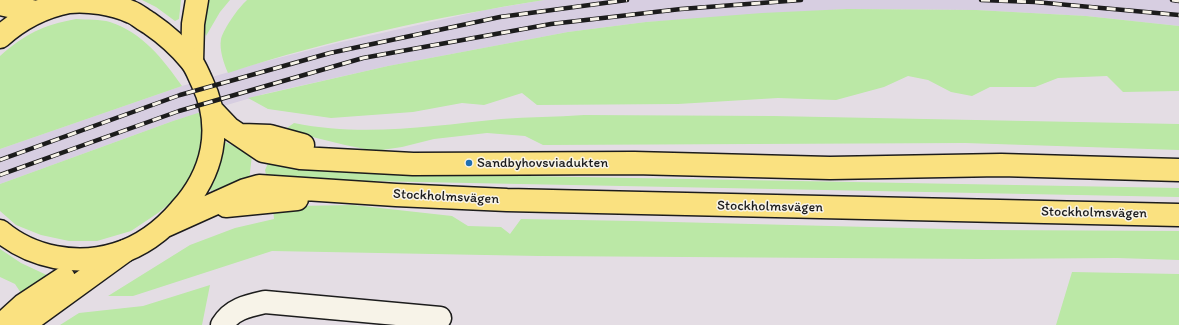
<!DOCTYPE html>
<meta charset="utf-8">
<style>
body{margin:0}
canvas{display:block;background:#e4dde4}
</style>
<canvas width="1179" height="325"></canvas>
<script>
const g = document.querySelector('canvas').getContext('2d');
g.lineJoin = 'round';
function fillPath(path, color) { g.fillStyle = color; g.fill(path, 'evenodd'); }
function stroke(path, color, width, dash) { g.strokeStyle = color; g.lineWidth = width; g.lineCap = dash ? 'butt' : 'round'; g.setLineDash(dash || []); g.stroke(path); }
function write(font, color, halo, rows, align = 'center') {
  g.font = font + ' Itim,sans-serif'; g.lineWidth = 3; g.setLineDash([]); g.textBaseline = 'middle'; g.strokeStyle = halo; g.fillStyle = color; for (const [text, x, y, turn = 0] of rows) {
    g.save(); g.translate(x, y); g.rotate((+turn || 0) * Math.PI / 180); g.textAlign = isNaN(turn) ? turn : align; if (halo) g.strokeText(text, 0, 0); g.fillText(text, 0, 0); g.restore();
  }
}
fillPath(new Path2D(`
 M544,0H1179V26L1086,16L976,10L847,9L646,22L568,32L388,66L264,94L173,121L0,184V149L182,86L259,63L337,43L485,10Z`), '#d7cee1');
fillPath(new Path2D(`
 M142,0H181L179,19L175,21L156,7Z
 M208,0H230L220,12L206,36L203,27Z
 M247,0H544C438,17 331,39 228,73C224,64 219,50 221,39C224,28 238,8 247,0Z
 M847,9L976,10L1086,16L1179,26V91L1123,92L1107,76L1058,78L1035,87H990L972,96L951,92L928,80L908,76L884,87L836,100L778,98L678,104L537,105L522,93L484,105L462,103L413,112L331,118L268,109L248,98L388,66L568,32L646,22L762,13Z
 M76,19C87,20 100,19 110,22C143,33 163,59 182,86L0,149V56C25,34 43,25 76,19Z
 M201,112L205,141L201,158L182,193L158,213L131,231L97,241H69L41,235L16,225L0,211V184L173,121Z
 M584,115L773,116L1179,124V150L965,143L543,145L525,136L487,133L434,139L402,147L375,151L345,145L284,130L294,123C363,137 432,126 501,119C528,117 556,117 584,115Z
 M221,140L252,155L249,181L233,183L211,191L210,189C220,173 219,158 221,140Z
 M270,159L299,168L361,173L1179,188V197L267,179L265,170Z
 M353,205L452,216L468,226L501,227L510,234L521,219L634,221L987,230L1179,231V260L1117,258L979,259L539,256L272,251L133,296H108L190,245L235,228L274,219L273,209L295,206Z
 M0,249L21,263L51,277L23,296L15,284L0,277Z
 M1072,272L1179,274V325H1056Z
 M210,285L202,325H60L79,313L143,306Z`), '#bbe8a6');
const minor = new Path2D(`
 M222,325C232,309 247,306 265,302L440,318`);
const major = new Path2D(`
 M192,62L193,24L197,0
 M1,325L23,305L64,278
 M23,325L125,251`);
const highway = new Path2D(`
 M0,4L36,12
 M0,37C19,20 43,7 69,2C88,0 113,4 131,12C137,14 143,20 149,23C165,34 179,46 191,61C196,67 199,76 202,82C224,128 213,174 180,210C163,230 142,246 116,254C77,266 32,258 0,231
 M211,109L229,128L263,151L300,158L413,164L634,163L830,168L1001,165L1179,170
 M242,135L270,136L303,145
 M226,206L297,199
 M165,226L245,190L259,186L396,195L507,200L1179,215`);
stroke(minor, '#1c1c1c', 25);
stroke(major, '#1c1c1c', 25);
stroke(highway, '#1c1c1c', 25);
stroke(minor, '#f7f3e8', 22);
stroke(major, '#fae180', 22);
stroke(highway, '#fae180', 22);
const rail = new Path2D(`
 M981,0L1035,2L1179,15
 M1172,0L1179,1
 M0,160L180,95L330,53L500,17L627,0
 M0,175L179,111L363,58L551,24L681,9L801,0`);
stroke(rail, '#1c1c1c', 4.5);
stroke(rail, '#f7f3e8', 3, [9]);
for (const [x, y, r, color] of [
 [469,163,4,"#1f6fb2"]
]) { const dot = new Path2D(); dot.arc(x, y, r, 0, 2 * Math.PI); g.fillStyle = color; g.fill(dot); stroke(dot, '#f7f3e8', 1.5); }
write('14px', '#1c1c1c', '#f7f3e8', [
 ["Sandbyhovsviadukten",477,163]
], 'left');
write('14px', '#1c1c1c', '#f7f3e8', [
 ["Stockholmsvägen",446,197,3],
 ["Stockholmsvägen",770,207,1],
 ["Stockholmsvägen",1094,213,1]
]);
</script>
